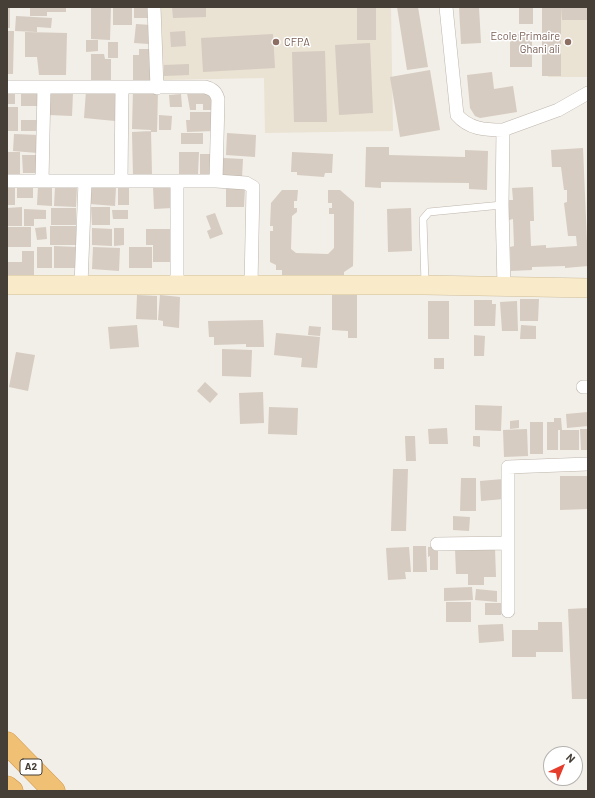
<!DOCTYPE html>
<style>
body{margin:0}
#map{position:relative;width:595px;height:798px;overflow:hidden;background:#f2eee8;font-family:Barlow,sans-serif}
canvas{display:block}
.frame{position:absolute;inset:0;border:8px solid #453f37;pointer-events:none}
.north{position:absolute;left:543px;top:746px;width:40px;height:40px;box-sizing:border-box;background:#fff;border:1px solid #b5b2af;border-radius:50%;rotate:44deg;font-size:11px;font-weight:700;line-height:16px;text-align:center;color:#453f37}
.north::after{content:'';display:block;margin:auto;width:14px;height:18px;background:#e63c2b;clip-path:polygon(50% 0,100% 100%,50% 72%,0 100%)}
</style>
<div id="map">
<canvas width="595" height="798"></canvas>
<div class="frame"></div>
<div class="north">N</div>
</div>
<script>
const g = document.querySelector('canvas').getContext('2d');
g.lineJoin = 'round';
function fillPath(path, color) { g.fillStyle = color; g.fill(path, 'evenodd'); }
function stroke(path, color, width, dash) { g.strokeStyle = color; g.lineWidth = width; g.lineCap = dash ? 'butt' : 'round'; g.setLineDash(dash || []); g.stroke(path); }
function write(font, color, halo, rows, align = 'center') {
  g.font = font + ' Barlow,sans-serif'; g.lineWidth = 3; g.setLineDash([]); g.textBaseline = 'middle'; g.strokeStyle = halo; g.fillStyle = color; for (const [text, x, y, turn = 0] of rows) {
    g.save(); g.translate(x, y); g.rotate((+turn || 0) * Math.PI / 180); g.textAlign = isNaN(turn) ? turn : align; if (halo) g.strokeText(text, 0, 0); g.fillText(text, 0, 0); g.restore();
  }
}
fillPath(new Path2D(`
 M161,7H391L393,131L265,133L264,78L162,80Z
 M547,7H588V77H548Z`), '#eae2d3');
fillPath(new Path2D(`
 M7,7H10V28H7Z
 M30,7H66V12H47V16H30Z
 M91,7H111L110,40L91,39Z
 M113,7H132V25H113Z
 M134,7H151V18H134Z
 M172,7H206V17L173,18Z
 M357,7H376V40H357Z
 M397,7H418L428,67L407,70Z
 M459,7H479L481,43L461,44Z
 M519,7H533V24H519Z
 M542,7H561V76H542Z
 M561,7H588V20H562Z
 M16,16L52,18L51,28L37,27V32L15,31Z
 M136,24L151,25L149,44L134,43Z
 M7,31H14L13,74H7Z
 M185,31L186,46L171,47L170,32Z
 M25,32L67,33L66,75H39L37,57H25Z
 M273,34L275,68L203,72L201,38Z
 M510,34H532V67H510Z
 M86,40H98V51L86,52Z
 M108,42H118V58H108Z
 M370,43L373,113L339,115L335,45Z
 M139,49H151L152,80L133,81V55H139Z
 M325,51L327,122H294L292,52Z
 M91,54H104L105,59H111V80H91Z
 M189,64V75L164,76V65Z
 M430,70L440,130L400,137L390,77Z
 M492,72L494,89L513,86L517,112L480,118L475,116L470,108L467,75Z
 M21,90H40V106H21Z
 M133,90L158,91L157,132H151V130L132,129Z
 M86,91L117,93L115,121L84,118Z
 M7,92H15V104H7Z
 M51,92L73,93L72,116L49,115Z
 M212,92L213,110H203V104H196V110H190L187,93Z
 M181,94L182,107H170L169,95Z
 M7,107H18V131H7Z
 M190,112H213L214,131L187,132L186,120H190Z
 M159,115L172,116L171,130H159Z
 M21,120H38V131H21Z
 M151,131L152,175L133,176L132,132Z
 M181,133H203V144H181Z
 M227,133L256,135L255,157L226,155Z
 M14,134L39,135L38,153L13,151Z
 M366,147H389V155L465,157V150L488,151L487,190L469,189V183L381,182V188L365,187Z
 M583,148L588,266L565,268V266L532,267V270L511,271L510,247L514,246L513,219L509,220L508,200H513L512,188L533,187L534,221H530L531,246L546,245V248L577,246L576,236H568L564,203L567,202V190H564L561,167H552L551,150Z
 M7,152H20V174H7Z
 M179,152H199L198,174H179Z
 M292,152L333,154L332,173H325L324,177L297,175V172H291Z
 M200,154H213V174H200Z
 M22,155H36V173H23Z
 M223,158L243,159L242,178L222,177Z
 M92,185L116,187L115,206L90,204Z
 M38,186H52V206L37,205Z
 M172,186V208L154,209L153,187Z
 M7,187H15V205H7Z
 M55,187H77L76,207L54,206Z
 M226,187L245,188L244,207H226Z
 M17,188H33V198H17Z
 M118,188H129V205H118Z
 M282,190H298L297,201H294V208H297V212L292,216L291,249L296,253L328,254L334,248V214H329V208H332V203H328V190H340L354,202L353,266L344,272V276L282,275V270H276V265L270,262V231H273V226H270L271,203Z
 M22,207V226H7V208Z
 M91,207H110V225H92Z
 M51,208H76V225H51Z
 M411,208L412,251L388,252L387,209Z
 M24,209L46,210V219H34V226H24Z
 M112,210H128V219H113Z
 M215,213L223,234L210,239L207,231L211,229L206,216Z
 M50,226H77V245H50Z
 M7,227H31V247H7Z
 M46,227L47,239L37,240L35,228Z
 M92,228L112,229V246L92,245Z
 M114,228H124V245L114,246Z
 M146,229H171V262H153V245H146Z
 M54,246L77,247V268H54Z
 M37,247H52V268H37Z
 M93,247L120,248L119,271L92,269Z
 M129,247H152V268H129Z
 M22,251H34V278H7V262H22Z
 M332,291L357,292V338H348V331L332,330Z
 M137,295L157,296V320L136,319Z
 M160,295L180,297L179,328L163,326V321L158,320Z
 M520,299H539L538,321H520Z
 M474,300H492V304H496L495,326H474Z
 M428,301H449V339H428Z
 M517,301L518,331H502L500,302Z
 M263,320L264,347H246V344L214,345V337H209L208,321Z
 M137,325L139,347L110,349L108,327Z
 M521,325L536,326V339H520Z
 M309,326L321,327L320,336L308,335Z
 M276,333L320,337L317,368L301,367L302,358L274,355Z
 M474,335L485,336L484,356H474Z
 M222,349L252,350L251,377L222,376Z
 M16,352L35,355L28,391L9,387Z
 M434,358H444V369H434Z
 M205,382L218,394L210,403L197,391Z
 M263,392L264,423L240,424L239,393Z
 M475,405L502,406L501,431L475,430Z
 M269,407L298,408L297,435L268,434Z
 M588,412V426L567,428L566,414Z
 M554,418H561L562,430H558V450H547V422H554Z
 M519,420V428L510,429V421Z
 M530,422H543V454H530Z
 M447,428L448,444H429L428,429Z
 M527,429L528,456L504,457L503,430Z
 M580,429H588V450H581Z
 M560,430H579V450H560Z
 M405,436H415L416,461H406Z
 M473,436H480V447L473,446Z
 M393,469H408L406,531H391Z
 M560,476H588V509L560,510Z
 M461,478H476V511H460Z
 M503,479L504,499L481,501L480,481Z
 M453,516L470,517L469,531L453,530Z
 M413,546H426L427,572H413Z
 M409,547L411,572H405L406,579L388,580L386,548Z
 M428,547H438V570H430V556L428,557Z
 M495,548L496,577H484V585H468V574H456L455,549Z
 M472,587L473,600L444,601V588Z
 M476,589L497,591V602L475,600Z
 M446,602H471V622H446Z
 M485,603H501V615H485Z
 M588,608V699H572L568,609Z
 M538,622H562L563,652H536V657H512V630H538Z
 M503,624L504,641L479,643L478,625Z`), '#d6ccc1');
const lane = new Path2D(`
 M425,284L423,219L429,212L502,205`);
const street = new Path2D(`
 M154,7L157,88
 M446,7L457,115C469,129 485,130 503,130L502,205L504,286
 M7,87H205C213,89 216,92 218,99L216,181
 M503,130L558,110L588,93
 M7,181H216L246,183L253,187L251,285
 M42,181L44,88
 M121,181L122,88
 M81,285L85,181
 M177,285V181
 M583,387H588
 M437,544L508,543
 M508,611V467L588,464`);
const secondary = new Path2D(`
 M7,285H425L588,288`);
const highway = new Path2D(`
 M7,743L54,791
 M7,787L12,791`);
stroke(lane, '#bdb5ab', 8);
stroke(street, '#bdb5ab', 14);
stroke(secondary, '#cebe9b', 20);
stroke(highway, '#cf9445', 23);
stroke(lane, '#fff', 7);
stroke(street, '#fff', 13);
stroke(secondary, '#f9ebca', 19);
stroke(highway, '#f0c074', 22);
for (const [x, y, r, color] of [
 [276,42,4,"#8d6e63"],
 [568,42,4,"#8d6e63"]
]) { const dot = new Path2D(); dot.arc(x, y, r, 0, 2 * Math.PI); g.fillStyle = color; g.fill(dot); stroke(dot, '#fff', 1.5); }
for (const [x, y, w] of [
 [31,767,22]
]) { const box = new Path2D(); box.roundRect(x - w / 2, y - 8, w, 16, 3); g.fillStyle = '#fff'; g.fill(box); stroke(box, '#453f37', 1); }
write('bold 10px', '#453f37', null, [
 ["A2",31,767]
]);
write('11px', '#785e54', '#fff', [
 ["Ecole Primaire",560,36],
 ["Ghani ali",560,49],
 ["CFPA",284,42,"left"]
], 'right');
</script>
